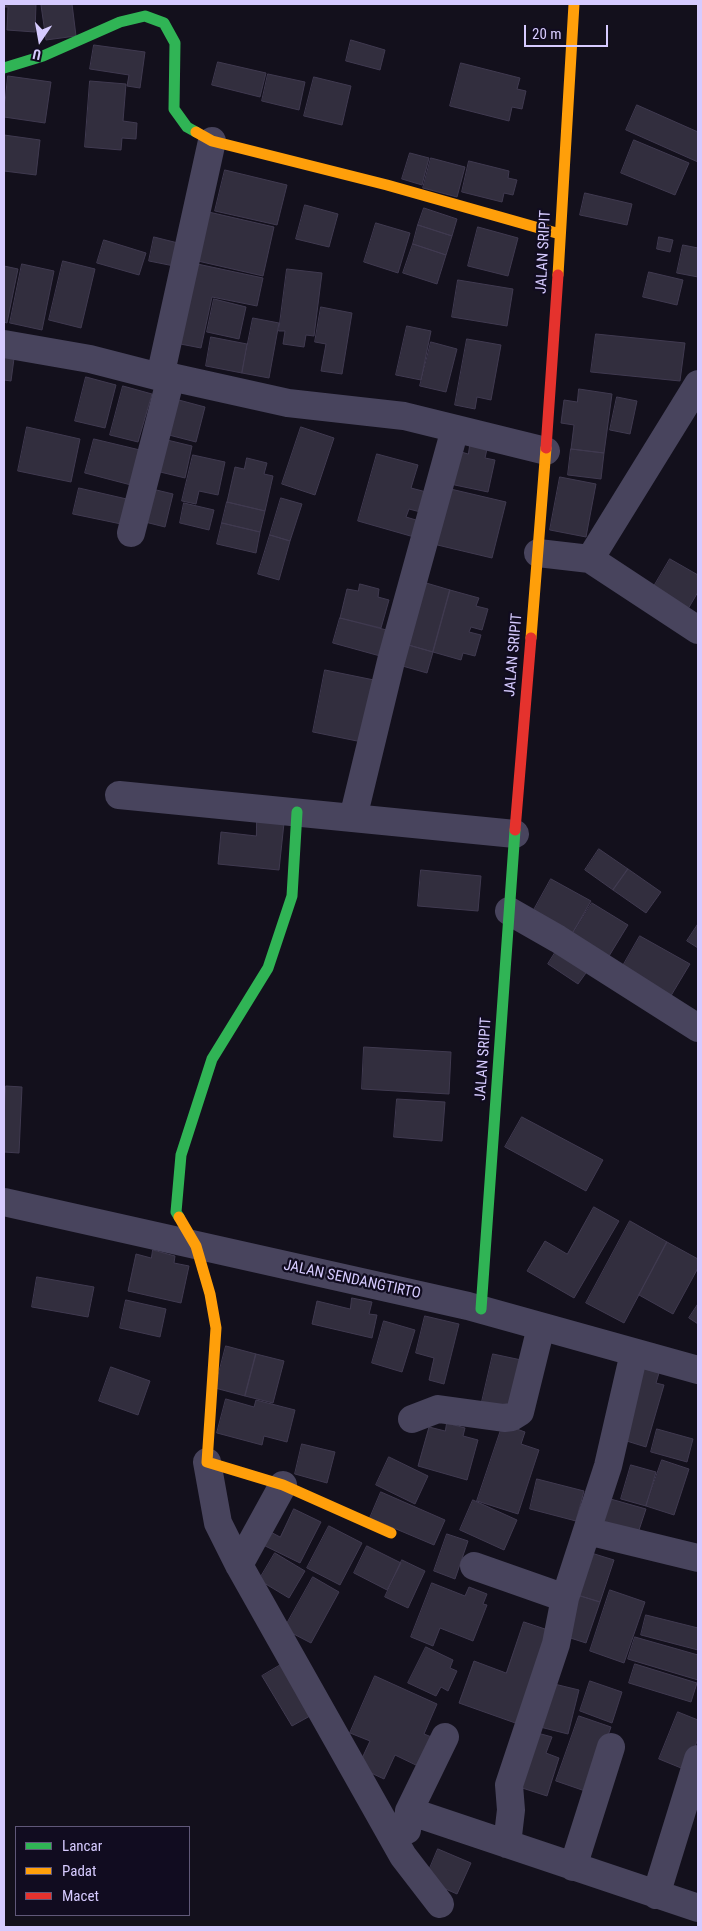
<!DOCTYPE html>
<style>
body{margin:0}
#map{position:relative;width:702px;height:1931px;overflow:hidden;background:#13101c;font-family:"Roboto Condensed",sans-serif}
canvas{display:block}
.frame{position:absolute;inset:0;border:5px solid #d6cbff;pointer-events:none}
.legend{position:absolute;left:15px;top:1826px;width:175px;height:90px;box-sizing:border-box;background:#110c20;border:1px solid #605879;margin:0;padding:6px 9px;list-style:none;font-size:15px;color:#d6cbff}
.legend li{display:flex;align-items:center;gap:10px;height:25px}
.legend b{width:25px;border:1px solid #605879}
.north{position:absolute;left:15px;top:15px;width:50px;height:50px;-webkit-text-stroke:4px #110c20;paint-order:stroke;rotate:192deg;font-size:14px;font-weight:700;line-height:20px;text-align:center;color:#d6cbff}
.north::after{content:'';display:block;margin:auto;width:18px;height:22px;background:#d6cbff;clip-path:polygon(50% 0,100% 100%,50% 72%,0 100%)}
.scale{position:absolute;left:524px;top:25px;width:84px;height:22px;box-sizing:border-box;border:2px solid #d6cbff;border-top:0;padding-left:6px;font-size:15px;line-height:18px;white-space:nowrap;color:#d6cbff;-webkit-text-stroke:4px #110c20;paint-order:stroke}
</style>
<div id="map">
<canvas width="702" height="1931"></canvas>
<div class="frame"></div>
<ul class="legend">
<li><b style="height:6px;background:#30b455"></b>Lancar</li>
<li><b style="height:6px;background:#ff9f0a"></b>Padat</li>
<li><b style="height:6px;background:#e5322d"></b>Macet</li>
</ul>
<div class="north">U</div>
<div class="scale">20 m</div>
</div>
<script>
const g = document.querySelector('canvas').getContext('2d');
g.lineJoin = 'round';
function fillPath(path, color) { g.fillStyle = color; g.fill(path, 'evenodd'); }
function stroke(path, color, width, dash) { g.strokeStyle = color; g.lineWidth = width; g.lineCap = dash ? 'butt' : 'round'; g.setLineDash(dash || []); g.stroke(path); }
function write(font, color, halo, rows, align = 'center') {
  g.font = font + ' "Roboto Condensed",sans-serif'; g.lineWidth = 4.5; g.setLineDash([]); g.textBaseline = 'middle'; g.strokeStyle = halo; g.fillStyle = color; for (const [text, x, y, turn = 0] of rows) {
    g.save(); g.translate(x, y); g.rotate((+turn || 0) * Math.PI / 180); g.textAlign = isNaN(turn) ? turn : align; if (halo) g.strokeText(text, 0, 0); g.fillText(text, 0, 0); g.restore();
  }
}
const building = new Path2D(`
 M4,4H36L35,32L7,30L8,7H4Z
 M50,4H72L76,36L46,40L41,5Z
 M351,40L385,50L380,70L346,61Z
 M94,45L145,52L140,88L127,86L129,75L90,69Z
 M218,62L266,73L260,97L212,85Z
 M461,63L520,78L517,89L526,91L522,109L512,107L509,121L450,106Z
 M268,74L305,82L299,110L262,101Z
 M8,76L51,82L45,123L4,117Z
 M314,77L351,86L342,125L304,116Z
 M90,81L126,84L123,121L137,123L136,139L122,138L121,150L85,147Z
 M637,105L698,132V162L626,130Z
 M4,135L40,140L36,175L4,171Z
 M634,140L689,163L675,195L621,173Z
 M410,153L429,158L422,185L402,179Z
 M431,158L465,167L457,197L423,188Z
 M469,161L509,171L508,178L517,180L513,195L504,193L502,202L462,192Z
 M225,170L287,185L277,225L215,211Z
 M585,193L632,204L627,225L580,215Z
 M305,205L338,214L329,247L296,239Z
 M424,208L457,219L452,236L418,225Z
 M200,210L274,227L263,276L189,259Z
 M376,223L410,233L398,273L364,262Z
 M418,225L452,236L446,255L413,244Z
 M478,227L518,238L508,276L468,266Z
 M154,237L178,243L174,266L149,261Z
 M659,237L673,240L670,252L657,249Z
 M104,240L146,253L139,275L97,263Z
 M413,244L446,255L437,284L403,273Z
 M683,245L698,248V277L677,273Z
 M63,261L95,269L81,328L49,320Z
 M188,262L263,278L257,306L212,297L201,348L170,342Z
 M22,264L54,271L42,330L10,323Z
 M4,266L18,269L7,323L4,322Z
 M287,269L322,273L314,336L306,335L304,347L283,344L285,331H279Z
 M649,272L683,280L677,305L643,297Z
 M458,280L513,289L507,326L452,317Z
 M214,299L246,307L239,339L207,332Z
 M321,307L352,313L342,374L321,371L326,344L315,342Z
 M253,318L279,323L269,378L242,373Z
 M407,326L431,331L421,380L396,375Z
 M596,334L685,343L680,381L591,372Z
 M211,337L247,344L242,373L206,366Z
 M467,339L501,345L491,400L477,397L475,409L455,405Z
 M431,342L457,349L446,392L420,386Z
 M4,349L15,351L11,381L4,380Z
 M86,377L116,385L105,428L75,421Z
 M123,386L152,394L138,442L110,435Z
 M579,389L612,394L604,453L571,449L574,425L561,423L564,400L577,402Z
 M617,397L637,401L630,434L610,430Z
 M175,399L205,407L196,442L165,434Z
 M27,427L80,439L71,482L18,471Z
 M301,427L334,438L315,495L282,484Z
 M94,439L140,450L131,485L85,473Z
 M163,439L192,446L185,478L156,471Z
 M470,446L487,449L485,458L495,460L488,492L450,484L458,451L468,454Z
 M571,449L604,453L601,479L568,475Z
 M377,454L418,465L411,488L434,494L428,514L409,509L406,517L426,523L421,539L358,521Z
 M193,455L225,462L218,495L199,491L196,504L182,501Z
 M247,458L267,463L264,474L273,476L265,511L227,502L235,467L244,469Z
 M560,477L596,484L586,537L550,530Z
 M144,487L173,494L165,527L137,520Z
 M442,487L506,502L492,558L429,543Z
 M79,488L131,500L126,525L73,514Z
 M281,498L302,504L290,541L270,535Z
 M227,502L265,511L260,532L222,523Z
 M184,503L214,510L209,530L180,523Z
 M222,523L260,532L256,553L217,544Z
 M270,535L290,541L279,580L258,574Z
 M670,559L698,575V592L688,609L653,588Z
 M416,580L450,590L433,652L398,642Z
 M360,584L379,589L378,597L389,600L381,628L340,618L347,589L358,591Z
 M450,590L479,598L476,606L488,609L482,630L471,627L469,632L481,635L475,656L463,653L461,660L433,652Z
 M340,618L398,633L391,659L333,643Z
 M398,642L433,652L427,673L392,663Z
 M325,670L374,680L362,742L313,732Z
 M257,821L284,823L279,870L218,864L221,832L256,836Z
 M599,849L628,869L613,890L585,870Z
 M628,869L661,892L646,913L613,890Z
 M421,870L481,876L478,911L418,906Z
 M551,879L591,901L569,939L530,917Z
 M592,903L628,925L606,961L569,939Z
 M698,924V948L687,941Z
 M640,936L690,964L669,999L620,971Z
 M560,945L591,966L578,984L548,964Z
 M364,1047L451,1052L449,1094L362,1089Z
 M6,1086L22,1087L19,1153L4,1152Z
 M397,1099L445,1102L442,1141L394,1137Z
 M522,1117L603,1160L586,1191L505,1147Z
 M594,1207L619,1221L574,1298L527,1271L545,1241L567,1254Z
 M630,1221L667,1242L624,1323L586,1303Z
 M667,1242L698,1259V1268L673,1314L639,1295Z
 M153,1250L175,1256L174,1263L189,1266L181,1303L128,1291L136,1254L151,1258Z
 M37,1277L94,1287L88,1317L32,1307Z
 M352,1298L372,1302L369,1314L377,1315L372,1338L312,1324L317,1301L350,1309Z
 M126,1300L166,1309L160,1337L120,1328Z
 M698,1304V1324L689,1318Z
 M425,1316L459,1324L444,1384L429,1380L434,1358L416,1353Z
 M384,1321L415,1330L402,1372L372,1363Z
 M226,1346L256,1354L245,1396L215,1388Z
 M256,1354L284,1361L273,1403L245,1396Z
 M493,1354L526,1361L515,1413L481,1406Z
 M111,1367L150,1381L138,1415L99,1401Z
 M639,1367L659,1373L656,1383L664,1385L646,1447L617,1438Z
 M226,1399L254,1407L256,1400L295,1410L287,1442L264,1436L262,1445L217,1433Z
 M447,1423L465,1428L463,1436L478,1440L467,1480L418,1466L429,1427L445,1431Z
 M503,1424L525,1432L521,1444L539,1450L518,1514L477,1501Z
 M657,1429L693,1439L687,1462L651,1452Z
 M302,1444L335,1452L327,1483L295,1474Z
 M389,1457L428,1476L415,1504L376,1485Z
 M662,1460L689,1469L674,1515L646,1506Z
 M631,1465L656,1472L646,1506L621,1499Z
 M537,1479L584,1491L576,1521L530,1509Z
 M381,1492L445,1520L434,1545L370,1518Z
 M607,1498L646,1509L636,1539L598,1527Z
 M473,1500L517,1520L504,1550L460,1530Z
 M294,1509L321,1522L300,1563L257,1542L265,1529L280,1537Z
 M329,1526L362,1543L340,1585L307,1568Z
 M447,1534L468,1541L455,1579L434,1571Z
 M367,1546L401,1563L387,1590L354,1573Z
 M588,1552L614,1560L600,1602L574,1594Z
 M275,1553L305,1571L289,1598L259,1580Z
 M402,1560L425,1571L408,1608L385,1597Z
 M313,1577L339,1592L311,1643L284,1629Z
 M432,1583L465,1596L469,1587L487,1594L483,1604L487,1605L473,1641L440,1628L433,1646L411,1637Z
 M610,1590L645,1602L624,1663L590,1651Z
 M574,1594L600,1602L586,1643L561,1635Z
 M646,1615L698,1628V1650L641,1635Z
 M524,1622L554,1632L521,1725L459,1703L474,1661L506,1673Z
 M635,1637L698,1655V1680L628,1659Z
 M426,1647L453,1660L450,1668L457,1671L448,1691L441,1687L436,1696L408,1683Z
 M289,1660L319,1711L292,1726L262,1676Z
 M635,1664L697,1683L691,1702L629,1683Z
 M375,1676L437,1704L424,1734L434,1738L420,1767L395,1755L384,1779L358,1767L370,1741L350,1733Z
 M590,1681L622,1692L612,1723L580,1711Z
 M546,1682L579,1690L568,1734L536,1726Z
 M678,1712L698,1720V1739L686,1770L659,1759Z
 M579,1716L611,1727L588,1792L556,1781Z
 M534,1732L552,1737L546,1753L559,1758L547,1796L516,1786Z
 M438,1849L471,1863L457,1894L425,1880Z`);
fillPath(building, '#322e3e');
stroke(building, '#403a50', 1);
stroke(new Path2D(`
 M4,344L90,359L160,377H171L288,403L404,416L546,451
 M160,377L212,141
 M131,533L171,377
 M538,553L590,559L698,384
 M590,559L698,630
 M119,795L515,834
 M353,818L391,661L455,429
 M509,911L558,939L698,1028
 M4,1202L468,1306L698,1370
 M412,1419L438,1409L504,1418L512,1417L520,1412L541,1327
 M207,1462L218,1523L239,1565L403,1856L440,1904
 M587,1531L698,1558
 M239,1565L283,1485
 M474,1566L565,1598L608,1466L634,1353
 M409,1811L698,1908
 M407,1830L409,1811L445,1737
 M507,1844L511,1810L509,1785L556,1644L565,1598
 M573,1867L611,1747
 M656,1895L698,1759`), '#48445d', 28);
stroke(new Path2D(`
 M4,68L43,56L120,22L145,16L164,23L175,43L174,109L187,127L196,132
 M179,1217L176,1212L181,1155L212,1059L268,968L292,896L297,812
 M481,1309L515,830`), '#30b455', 11);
stroke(new Path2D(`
 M196,132L212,141L387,185L560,234
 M558,275L574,4
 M531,638L546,448
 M179,1217L196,1246L210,1294L216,1328L207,1462L283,1485L391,1533`), '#ff9f0a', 11);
stroke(new Path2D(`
 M546,448L558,275
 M515,830L531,638`), '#e5322d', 11);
write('15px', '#d6cbff', '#110c20', [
 ["JALAN SRIPIT",544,252,-87],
 ["JALAN SRIPIT",514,655,-85],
 ["JALAN SRIPIT",484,1059,-86],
 ["JALAN SENDANGTIRTO",352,1280,12]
]);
</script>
